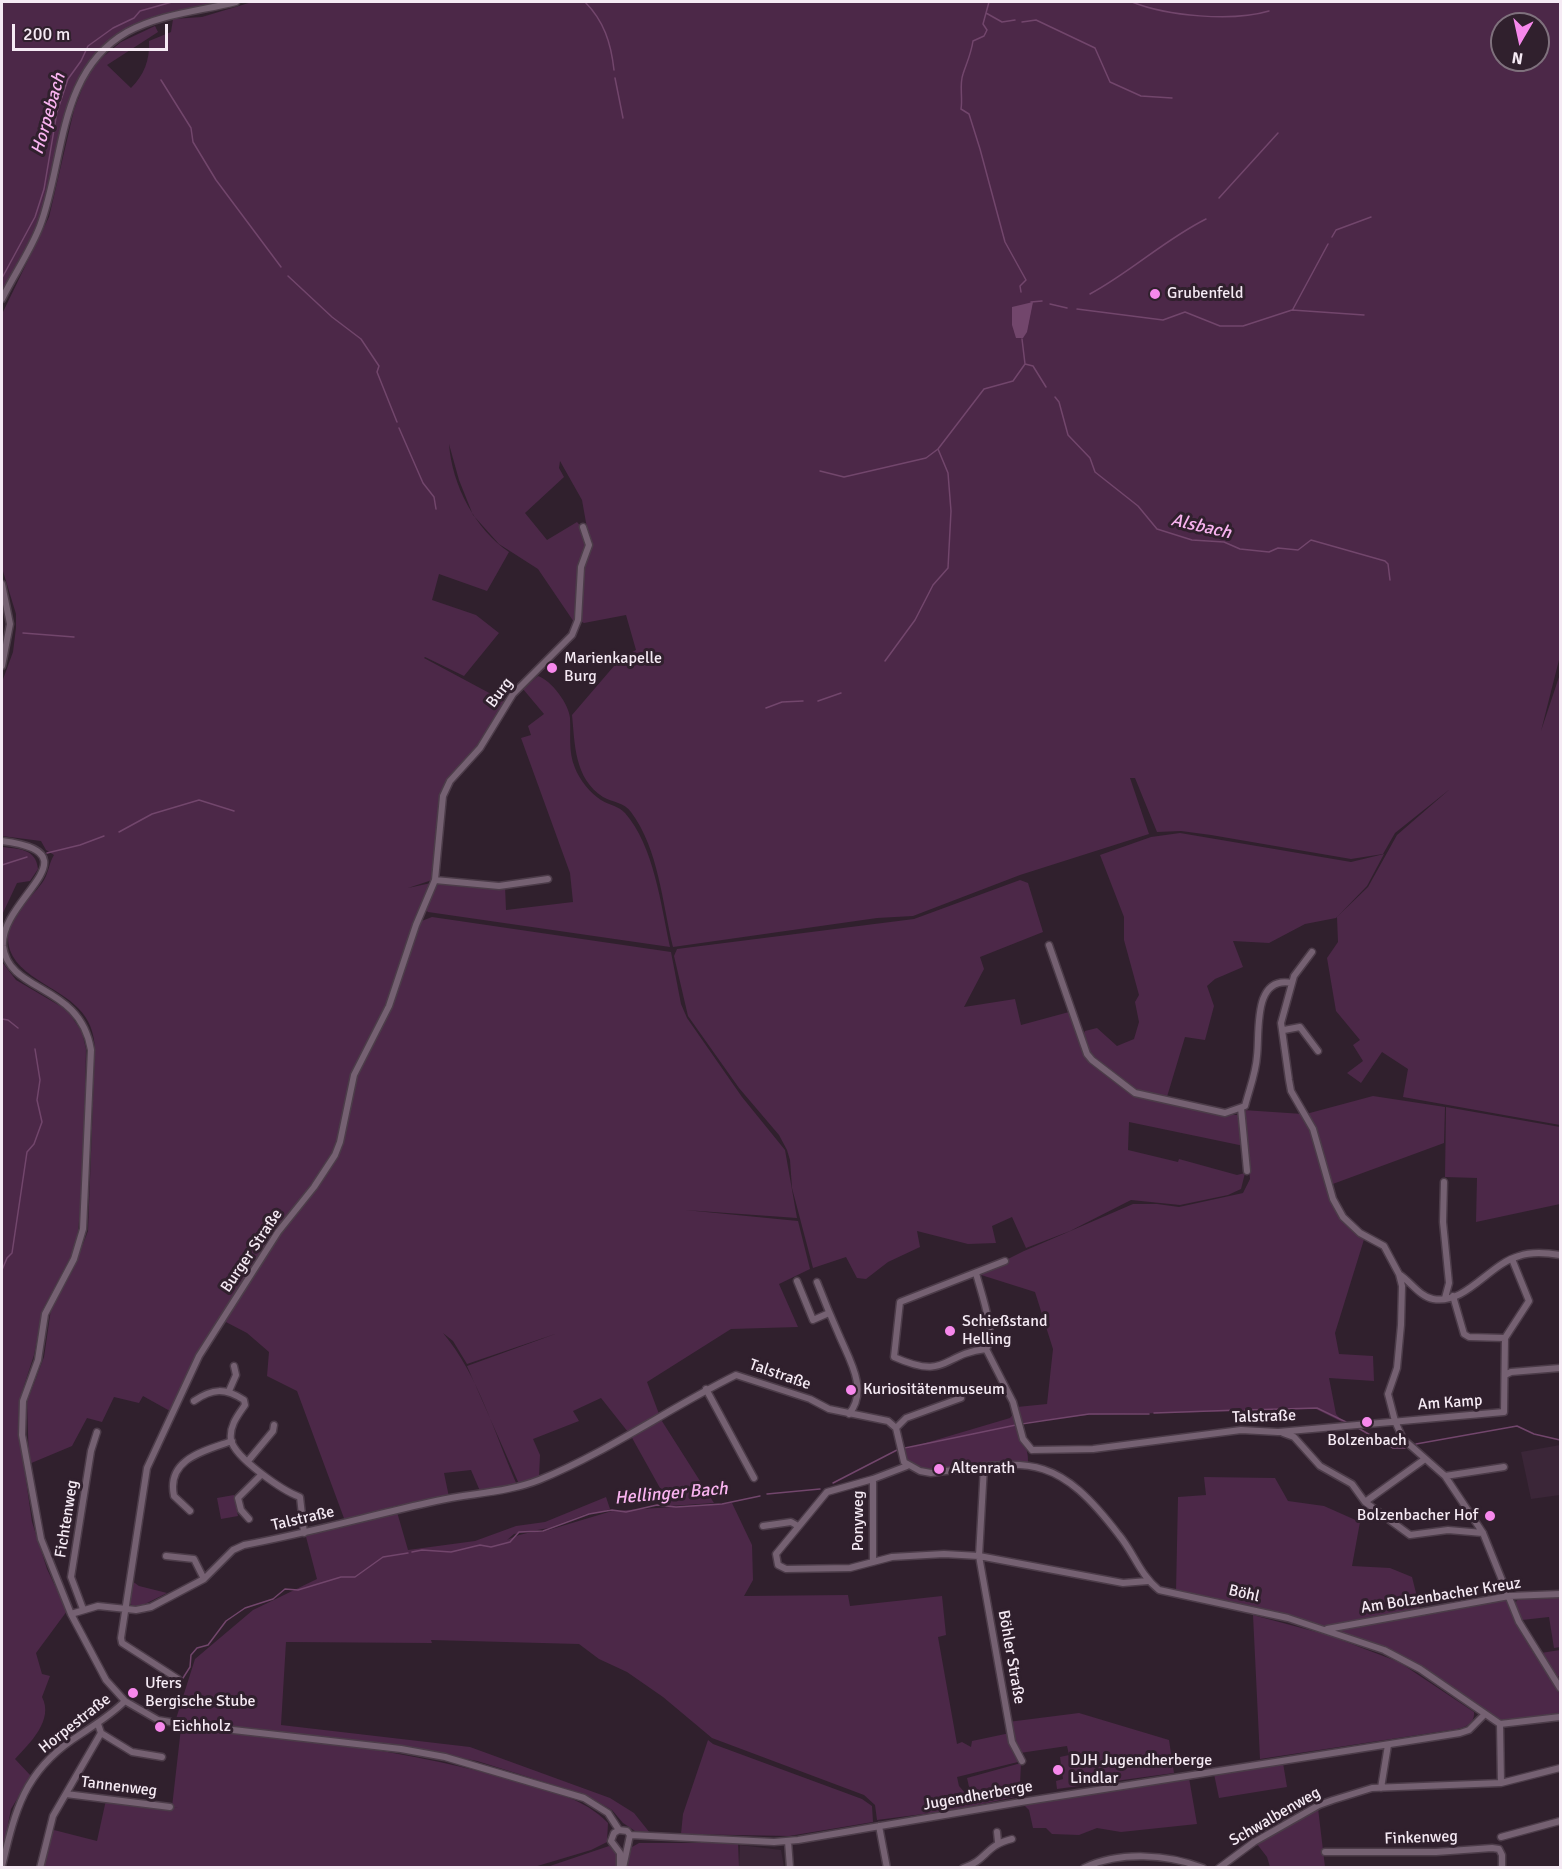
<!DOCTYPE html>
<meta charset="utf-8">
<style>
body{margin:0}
#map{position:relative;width:1562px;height:1869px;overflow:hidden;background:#30202d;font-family:Signika,sans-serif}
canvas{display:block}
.frame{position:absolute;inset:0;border:3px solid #f5eaf4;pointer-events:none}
.north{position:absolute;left:1490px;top:12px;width:60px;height:60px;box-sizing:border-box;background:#30202d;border:2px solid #7f717d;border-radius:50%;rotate:189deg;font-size:16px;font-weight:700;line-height:24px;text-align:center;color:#f5eaf4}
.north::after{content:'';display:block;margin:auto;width:21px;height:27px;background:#f788ec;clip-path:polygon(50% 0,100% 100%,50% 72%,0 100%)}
.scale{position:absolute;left:12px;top:24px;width:156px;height:27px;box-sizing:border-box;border:3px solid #f5eaf4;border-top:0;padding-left:8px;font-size:18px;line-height:21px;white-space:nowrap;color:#f5eaf4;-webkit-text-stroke:4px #30202d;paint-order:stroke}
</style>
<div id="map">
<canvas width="1562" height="1869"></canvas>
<div class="frame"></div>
<div class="north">N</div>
<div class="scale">200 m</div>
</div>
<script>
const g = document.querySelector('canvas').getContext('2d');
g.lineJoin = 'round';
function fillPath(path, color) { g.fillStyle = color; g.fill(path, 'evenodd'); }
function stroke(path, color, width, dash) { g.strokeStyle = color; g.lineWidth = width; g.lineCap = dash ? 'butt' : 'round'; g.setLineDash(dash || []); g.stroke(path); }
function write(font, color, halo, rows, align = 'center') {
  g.font = font + ' Signika,sans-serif'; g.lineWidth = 6; g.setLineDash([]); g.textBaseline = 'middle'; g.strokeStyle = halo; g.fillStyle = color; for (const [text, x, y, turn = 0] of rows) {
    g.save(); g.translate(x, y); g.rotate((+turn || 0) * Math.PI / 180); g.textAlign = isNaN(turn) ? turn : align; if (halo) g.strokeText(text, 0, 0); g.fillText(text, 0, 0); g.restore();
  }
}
fillPath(new Path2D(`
 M1560,1445V1498V1495L1531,1499L1521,1452Z
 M740,1845L781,1850L784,1867H739Z`), '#3b2638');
fillPath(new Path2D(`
 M2,2H219C187,9 152,13 123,30C59,69 61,148 41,212C32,240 16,264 2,290Z
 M252,2H1560V656L1541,731L1560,674V1125L1403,1097L1408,1069L1382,1052L1361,1083L1347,1073L1363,1061L1353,1045L1360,1040L1336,1011L1327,958L1338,942L1337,917L1368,887L1397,835L1450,789L1395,833L1383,854L1351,859L1211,835L1181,831L1157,832L1135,778H1130L1149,834L1020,875L913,916L877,918L673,947C662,902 659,850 631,812C625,803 612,802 603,797C574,778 575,744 572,715L620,659L636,650L626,615L584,623L580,621V579L590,545L582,500L560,461L559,468L564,477L525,513L547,540L577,522L585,531L588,545L581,567L576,625L538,569L499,544L473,515L459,480L449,444C452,485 475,529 509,552L487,591L439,574L432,600L476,615L499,633L464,676L425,657L424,658L506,702L485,738L448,781L432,880L408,888L431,883L392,995L361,1056L339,1139L332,1158L265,1248L170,1411L143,1396L139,1403L114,1397L102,1422L87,1418L72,1446L29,1464L27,1402L44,1357L51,1309L73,1270L88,1231L95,1049C94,1033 90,1020 78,1008C55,983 0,973 9,928C15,908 34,896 44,880C49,871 49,863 54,855L46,850L41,841L2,836V682L13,652L16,628V614L2,568V314L49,217L74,110L85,81L98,61L121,42L155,26L158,32L107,65L131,88C144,75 150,60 149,41L171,32L173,19L202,17ZM1502,24H1538V60H1502Z
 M538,676C551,680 569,704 570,718C571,735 568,751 575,768C579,779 591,794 601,800C609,805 619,806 625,813C654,846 661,905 670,947L428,912L426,910L435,885L440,883L505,886L506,910L573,902L570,873L521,738L531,735L528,726L544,714L523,689Z
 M1180,833L1351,862L1384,854L1367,886L1336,918L1305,924L1269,943L1233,941L1243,967L1215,979L1207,986L1214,1006L1205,1040L1185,1037L1166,1100L1136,1092L1093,1059L1082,1037L1085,1031L1097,1028L1117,1046L1134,1039L1139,1022L1135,1002L1139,995L1124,940V917L1100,855L1151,837Z
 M2,847C18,849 36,848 38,869L30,881L17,883L2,915Z
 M1020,880L1028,883L1043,932L980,957L984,969L964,1007L1015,999L1021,1025L1069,1012L1085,1054L1126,1090L1224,1115H1238L1241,1118L1244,1146L1129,1122L1128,1150L1178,1162L1179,1159L1237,1175L1245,1173L1241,1189L1228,1195L1180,1205L1131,1200L1070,1231L1026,1248L1012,1217L992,1226L996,1243L968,1244L917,1231L920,1247L888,1262L866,1279L857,1278L846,1257L813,1268L792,1188L790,1160L787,1150L779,1135L739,1088L688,1016L674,956L677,949L914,919Z
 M432,917L671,952L681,1004L687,1018L742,1097L785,1150L797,1218L685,1210L798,1221L810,1269L779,1284L798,1327L731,1329L647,1382L659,1414L628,1432L601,1398L573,1411L579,1421L533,1439L540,1455L539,1477L519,1484L467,1366L558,1333L467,1364L453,1341L443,1333C478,1374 495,1435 517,1485L480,1491L471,1470L444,1473L449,1497L395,1506L345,1521L297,1391L267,1376L269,1352L247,1333L224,1321L271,1246L334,1161L355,1075L390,1009L419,922Z
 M2,962L16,980L67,1010L82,1032L86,1049L83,1183L77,1240L70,1258L43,1309L34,1355L20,1398L18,1424L32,1522L47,1569L67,1611L36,1653L42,1674L50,1676L42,1697C54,1720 30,1743 15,1759L31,1776L11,1809L2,1855Z
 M1373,1096L1445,1107L1444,1143L1330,1185L1306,1114Z
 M1446,1107L1560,1127V1204L1476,1222L1477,1178L1445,1177Z
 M1243,1110L1303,1114C1318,1141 1319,1173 1333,1200C1340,1213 1354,1223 1366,1233L1335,1333L1339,1354L1373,1356L1374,1381L1329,1378L1336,1414L1344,1423L1316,1409L1087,1415L1021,1423L1017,1407L1047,1404L1053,1349L1035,1292L978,1274L1024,1251L1133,1204H1157L1179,1207L1243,1193L1250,1179Z
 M1014,1413C1018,1429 1029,1447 1028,1462L920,1470L908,1464L902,1450L1010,1418Z
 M660,1418L714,1503L670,1506L631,1436Z
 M1204,1477L1275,1478L1288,1501L1324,1506L1360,1522L1352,1566L1390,1568L1412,1577L1420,1609L1328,1627L1249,1606L1176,1592L1178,1497L1206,1495Z
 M234,1495L238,1516L221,1519L217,1498Z
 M606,1497L610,1509L600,1513L586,1514L549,1528L514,1534L507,1540C518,1535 530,1531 542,1532L612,1511L732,1503L752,1545L753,1580L744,1596L848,1595L850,1606L942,1596L946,1635L938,1637L957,1744L962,1742L971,1747L972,1741L1010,1733L1008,1722L1079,1713L1169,1740L1174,1773L1057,1789L1056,1781L1063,1779L1060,1757L1069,1755L1067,1746L1020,1753L1022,1761L957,1777L959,1786L966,1794L970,1791L967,1778L1021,1763L1020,1785L1015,1797L954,1810L877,1820L875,1805L864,1795L712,1738L663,1697L627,1672L599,1659L579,1644L431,1640L432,1643L286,1642L281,1725L470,1747L610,1798L634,1813L650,1833L635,1831L623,1823L612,1810L586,1795L477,1761L420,1750L175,1722L195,1659L253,1610L317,1579L305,1533L397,1512L408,1550L475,1541L516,1526L545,1522Z
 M132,1581L139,1586L167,1593L143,1605L133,1607L130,1603Z
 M1560,1597V1647L1554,1648L1549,1617L1522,1620L1515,1603L1519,1598Z
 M1503,1599L1507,1601L1528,1644L1560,1693V1713L1499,1721L1403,1657L1339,1632L1341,1628Z
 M1253,1615L1328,1635L1399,1662L1474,1712C1475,1723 1466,1727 1457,1729L1260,1759Z
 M1560,1650V1675L1558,1677L1541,1653Z
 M181,1728C296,1737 412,1750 522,1783C554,1793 584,1798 608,1823L607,1842L591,1850L534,1867L41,1868L50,1829L97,1841L106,1800L179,1808L172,1807Z
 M708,1740L713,1744L862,1799L872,1806L873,1822L789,1836L681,1834L683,1814Z
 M1283,1763L1287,1787L1219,1798L1214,1774Z
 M1189,1778L1197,1824L1121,1832L1097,1828L1079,1835L1052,1834L1046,1828H1033L1029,1810L1024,1805Z
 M1318,1808L1325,1867H1270L1267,1857L1257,1844Z
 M639,1843H738L739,1867L626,1868L632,1847Z
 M609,1846L616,1853L618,1867L544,1868Z`), '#4c2848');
fillPath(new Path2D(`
 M1033,302L1027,332L1023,338H1016L1012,325V307Z`), '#72466c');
stroke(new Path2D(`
 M585,2C604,21 611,43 614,70
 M989,2L983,24L987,30L984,36L973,41C971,54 967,62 963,74C959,85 963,97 961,109L969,114L980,149L1005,242L1026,280L1020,286L1021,292
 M1132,2C1167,16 1232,22 1269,11
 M986,13L1002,22L1015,20
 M1022,22L1036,20L1095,48L1110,82L1141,96L1172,98
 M615,78L623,118
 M161,80L191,128L193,142L216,180L281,267
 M1219,198L1278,133
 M1332,237L1336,230L1371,217
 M288,276L332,317L361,339L379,366L377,372L397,422
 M2,278L35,217L44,189L57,112L68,79L81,61L88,46L113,28L134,18L140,11L172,2
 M1090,294C1131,272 1164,240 1206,219
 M1031,302L1042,301
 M1050,304L1067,308
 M1077,309L1163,320L1185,312L1220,326H1243L1292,310L1364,315
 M1293,309L1328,244
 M1022,339L1025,364L1033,366L1046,387
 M1055,397L1059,402L1068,435L1090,458L1095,472L1138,506L1157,529L1192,540L1224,542L1240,549L1269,552L1278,548L1298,550L1311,540L1385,561L1388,564L1390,580
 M399,428L423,483L434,497L436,509
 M820,471L844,477L926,458L938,449
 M23,633L74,637
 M885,661L915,620L933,585L948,568L951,511L948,473L938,449L984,389L1013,381L1025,364
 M818,701L841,693
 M766,708L782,702L803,701
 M119,832L152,814L199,800L234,811
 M47,853L80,845L104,836
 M2,865L27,857
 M2,1019L8,1020L18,1028
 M2,1270L7,1258L12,1253L27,1152L34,1144L42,1122L37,1100L40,1080L35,1049
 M1245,1410L1317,1408L1346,1422
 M1154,1413L1239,1410
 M1021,1424L1089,1414H1149
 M1358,1428L1393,1448H1405
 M1416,1444L1517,1426L1534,1434L1560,1440
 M905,1448L1016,1425
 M833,1483L897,1450
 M767,1494L820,1489
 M412,1552L422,1550L451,1552L480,1545L491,1547L510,1542L519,1532L543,1531L589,1514L612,1510L626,1512L657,1505L676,1507L722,1504L760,1496
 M183,1678L190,1667L191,1655L197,1648L208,1645L226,1621L245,1608L273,1599L285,1589L298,1590L341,1577H355L383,1557L408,1553`), '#72466c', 1.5);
const minor = new Path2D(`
 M2,299C14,274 30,252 40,226C65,160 57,72 127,32C160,14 200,11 236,2
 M2,584L10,624L2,666
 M2,841C98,853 0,898 3,946C9,994 80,983 91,1050L83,1229L74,1259L45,1314L38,1360L23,1401L22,1435L41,1539L71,1614L106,1680L125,1701L158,1720L189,1725L401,1749L445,1757L584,1798L608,1813L619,1830L627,1831L630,1835L623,1868
 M435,880L499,886L548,879
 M1049,945L1087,1054L1092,1060L1135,1093L1225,1113L1245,1106C1249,1090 1256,1073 1257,1056C1260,1033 1252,975 1292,983
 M1312,952L1294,976L1281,1023L1289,1080L1291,1091L1313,1129L1333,1199L1343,1217L1360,1233L1384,1246L1399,1274L1402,1286L1401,1325L1397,1368L1388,1394L1395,1421L1403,1439L1445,1476L1483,1533L1519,1622L1560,1688
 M1284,1030L1300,1027L1318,1051
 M1241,1108L1247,1171
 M1444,1182L1443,1222L1449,1283L1445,1298
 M976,1273C980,1290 997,1334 986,1349
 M1399,1274C1410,1281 1420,1297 1433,1299C1466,1305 1489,1264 1519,1256C1530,1252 1548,1253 1560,1255
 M797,1281L813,1320L829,1313
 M817,1282C824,1300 831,1317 839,1335C849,1359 869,1390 849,1414
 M1453,1296L1464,1334L1469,1337L1505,1338L1529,1301L1512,1259
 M986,1349C941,1354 948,1381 894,1357L900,1302L1005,1261
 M986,1349L1013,1402L1023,1439L1032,1450
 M1505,1375L1511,1372L1560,1368
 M706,1389L754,1478
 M229,1391L236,1375L234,1366
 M194,1401C213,1388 225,1388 244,1400L245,1405C238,1415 229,1426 231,1440C235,1458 283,1491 300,1497L304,1533
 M896,1428L906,1418L961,1398
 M1283,1433L1294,1437L1320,1466L1352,1484L1365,1502L1410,1535L1448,1530L1483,1533
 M1032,1450L1093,1449L1241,1430L1278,1432L1504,1412L1505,1338
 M248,1461L273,1431L274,1425
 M907,1466L873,1479L827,1492L776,1554L778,1565L786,1569L850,1568L892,1557L944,1554L979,1556L1123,1583L1148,1581
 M984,1466L979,1556L1012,1742L1022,1761
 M1445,1476L1504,1467
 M873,1479V1562
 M1365,1502L1425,1459
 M190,1511L174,1496C166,1459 204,1451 232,1441
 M249,1519L241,1510L238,1498L262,1474
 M763,1526L791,1522L798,1526
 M166,1556L194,1559L204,1579
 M83,1609L71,1577L91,1451L97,1432
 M71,1614L98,1606L136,1610L151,1607L204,1579L233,1550L244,1545C309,1533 372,1515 436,1501C470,1493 506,1493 539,1480C608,1452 669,1408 736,1375L810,1399L829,1409L888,1421L896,1428L904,1462L920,1471L931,1473C1029,1461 1054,1450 1119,1535C1134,1553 1140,1575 1159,1590L1288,1618L1384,1650L1420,1669L1500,1724L1560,1717
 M1327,1629L1509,1596L1560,1594
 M178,1679L122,1643L121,1638L147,1468L199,1356L278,1232L314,1187L335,1155L340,1142L354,1075L389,1006L416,925L435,880L443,796L450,781L480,748L513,694L572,635L578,620L581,567L589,545L583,527
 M1500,1724L1501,1783L1560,1768
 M101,1733L132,1752L162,1757
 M1381,1788L1388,1745
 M66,1794L170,1807
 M879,1826L887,1868
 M619,1830L614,1833L611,1841L620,1853V1868
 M997,1832L998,1842
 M630,1835L774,1842L798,1840L1021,1802L1460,1733L1469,1730L1484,1715
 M1501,1837L1560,1821
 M788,1841L790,1868
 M1325,1852H1436L1492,1848L1499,1849L1502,1855V1868
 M2,1866C15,1812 23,1774 72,1740C91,1727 109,1717 125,1701
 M40,1868L53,1816L101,1733L98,1724
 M963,1868C988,1860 984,1846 1012,1839
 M1084,1868C1119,1851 1168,1854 1203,1868
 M1219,1868L1254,1842L1319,1805L1333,1800L1372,1788L1501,1783`);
stroke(minor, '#4c3c49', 9);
stroke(minor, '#756172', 6);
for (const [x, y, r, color] of [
 [1155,294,6,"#f788ec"],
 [552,668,6,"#f788ec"],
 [950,1331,6,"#f788ec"],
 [851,1390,6,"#f788ec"],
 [1367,1422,6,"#f788ec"],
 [939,1469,6,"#f788ec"],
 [1490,1516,6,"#f788ec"],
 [133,1693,6,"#f788ec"],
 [160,1727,6,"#f788ec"],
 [1058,1770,6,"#f788ec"]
]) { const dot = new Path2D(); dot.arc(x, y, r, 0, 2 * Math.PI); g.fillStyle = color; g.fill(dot); stroke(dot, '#30202d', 2); }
write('16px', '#f5eaf4', '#30202d', [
 ["Grubenfeld",1167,294],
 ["Marienkapelle",564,659],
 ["Burg",564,677],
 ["Schießstand",962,1322],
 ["Helling",962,1340],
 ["Kuriositätenmuseum",863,1390],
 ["Bolzenbach",1367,1441,"center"],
 ["Altenrath",951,1469],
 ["Bolzenbacher Hof",1478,1516,"right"],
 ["Ufers",145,1684],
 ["Bergische Stube",145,1702],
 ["Eichholz",172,1727],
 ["DJH Jugendherberge",1070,1761],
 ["Lindlar",1070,1779]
], 'left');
write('16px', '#f5eaf4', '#30202d', [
 ["Burg",500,693,-53],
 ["Burger Straße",252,1251,-56],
 ["Talstraße",780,1375,19],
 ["Am Kamp",1450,1403,-4],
 ["Talstraße",1264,1417,-2],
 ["Fichtenweg",67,1519,-81],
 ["Talstraße",303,1519,-13],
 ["Ponyweg",859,1521,-90],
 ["Böhl",1244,1594,13],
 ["Am Bolzenbacher Kreuz",1441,1596,-9],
 ["Böhler Straße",1011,1657,80],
 ["Horpestraße",75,1724,-38],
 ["Tannenweg",119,1787,7],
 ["Jugendherberge",978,1796,-10],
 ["Schwalbenweg",1275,1817,-30],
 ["Finkenweg",1421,1838,-2]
]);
write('italic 18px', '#f9b3f0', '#30202d', [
 ["Horpebach",49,114,-74],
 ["Alsbach",1201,527,13],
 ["Hellinger Bach",671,1494,-5]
]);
</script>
